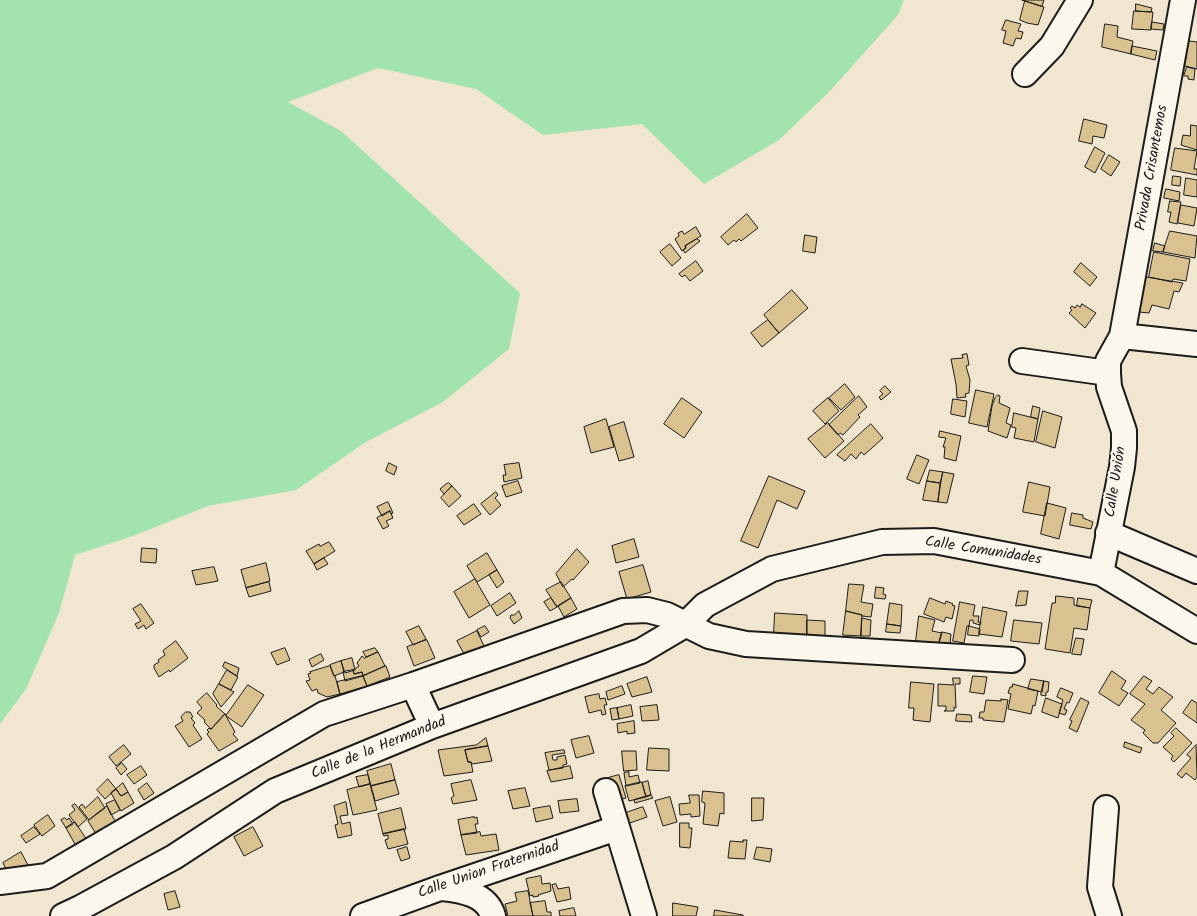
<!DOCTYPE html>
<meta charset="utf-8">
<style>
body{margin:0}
canvas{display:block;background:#f1e7d0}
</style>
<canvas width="1197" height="916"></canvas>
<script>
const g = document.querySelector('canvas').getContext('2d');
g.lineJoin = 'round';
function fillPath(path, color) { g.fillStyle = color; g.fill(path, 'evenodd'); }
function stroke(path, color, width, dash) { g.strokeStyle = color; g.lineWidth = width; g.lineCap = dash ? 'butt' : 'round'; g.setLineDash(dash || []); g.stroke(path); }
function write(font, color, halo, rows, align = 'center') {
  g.font = font + ' Kalam,sans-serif'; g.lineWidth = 4.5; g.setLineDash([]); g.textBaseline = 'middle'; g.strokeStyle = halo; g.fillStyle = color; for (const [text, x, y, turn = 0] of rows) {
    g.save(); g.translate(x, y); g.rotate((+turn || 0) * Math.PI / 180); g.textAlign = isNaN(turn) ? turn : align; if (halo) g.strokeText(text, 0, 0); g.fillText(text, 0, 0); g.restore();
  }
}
fillPath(new Path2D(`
 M0,0H904L898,15L830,91L779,140L704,184L642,124L543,135L476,89L378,68L288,102L341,131L520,293L509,349L443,402L366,442L296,490L208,506L133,536L75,555L59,613L26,689L0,724Z`), '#a3e3ad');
const building = new Path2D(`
 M1022,0H1044L1042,6Z
 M1025,1L1044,7L1038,25L1027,23L1020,20Z
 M1136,4L1152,8L1151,12L1136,11Z
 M1134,11L1153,12L1151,30L1132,29Z
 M1006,20L1021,24L1018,31L1023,32L1021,39L1016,38L1013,46L1003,43L1006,31L1002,30Z
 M1152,22L1164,24L1163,30L1151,29Z
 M1105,24L1118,26L1117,37L1133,41L1131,54L1102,47Z
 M1189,41L1197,42V69L1185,66Z
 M1132,46L1157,51L1155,60L1131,54Z
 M1187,67L1195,69L1194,80L1188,79V76H1184Z
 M1084,119L1107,125L1104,138L1093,136L1092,144L1079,141Z
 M1191,125L1197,126V150L1181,145L1183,135L1190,136Z
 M1095,147L1105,153L1095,173L1085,167Z
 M1175,148L1197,151L1194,169H1197V175L1171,170Z
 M1109,155L1120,162L1111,176L1101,169Z
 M1173,176L1181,177L1180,186L1172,185Z
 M1186,178L1197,180V197L1184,195Z
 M1166,189L1180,192L1179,201L1164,198Z
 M1170,201L1181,202L1177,224L1169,222L1171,212H1168Z
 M1181,205L1197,208L1194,226L1178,223Z
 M747,214L758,228L741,241L739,239L736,242L734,240L728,245L721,237Z
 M696,227L701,236L685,246L686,248L682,251L675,239L679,236L678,233L682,231L684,234Z
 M1170,231L1197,236L1195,258L1163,252Z
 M805,235L817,237L815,253L803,251Z
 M697,239L700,241L685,253L683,250L686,248L685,246Z
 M1155,243L1165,246L1163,252L1153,251Z
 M670,244L681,258L672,266L660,252Z
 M1154,252L1190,259L1186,281L1173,279L1172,282L1149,277Z
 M696,261L703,271L690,281L685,275L682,277L679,274Z
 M1081,263L1097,277L1090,286L1074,272Z
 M1146,277L1183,283L1179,292L1174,291L1169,309L1152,305L1149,313L1139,312Z
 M792,290L808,308L779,333L764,315Z
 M1082,304L1096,313L1085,328L1069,313L1072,310L1070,308L1072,306L1075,308L1077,305L1080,307Z
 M768,320L779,333L762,347L751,333Z
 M967,354L969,365L966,366L970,380L969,393L965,394L966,397L957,398L956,384L951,359L963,358L962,355Z
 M845,384L855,397L841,410L829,398Z
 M885,386L891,392L881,400L879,397L883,394L880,391Z
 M976,390L994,394L987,427L969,423Z
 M998,395L1000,396L999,403L1010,408L1006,423L1011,425L1007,438L988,431L992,406L995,398Z
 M859,396L867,407L858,415L860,417L843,435L840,433L838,435L829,425Z
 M682,398L702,412L684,438L664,424Z
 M828,398L839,411L825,424L813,411Z
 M953,399L967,401L965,417L951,414Z
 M1033,406L1040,408L1038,419L1031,417Z
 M1043,411L1062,417L1055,448L1036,442Z
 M1014,413L1038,419L1034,442L1014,438L1016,428L1012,427Z
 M606,419L614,447L591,453L584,427Z
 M624,422L634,457L619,461L609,427Z
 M828,423L844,441L825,458L808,439Z
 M871,424L883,438L864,455L861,452L856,459L851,454L845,461L837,455Z
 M940,431L961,436L956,461L944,458L945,447H943L946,438L939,437Z
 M917,455L929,460L919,484L907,479Z
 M389,463L397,467L394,475L386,471Z
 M519,463L522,478L504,482L503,475H506L504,465Z
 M930,470L943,472L940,483L927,481Z
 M943,472L954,474L947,503L938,502Z
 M769,476L805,491L797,509L777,500L758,548L741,541Z
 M518,481L522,492L506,497L502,486Z
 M927,481L940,483L938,502L923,500Z
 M1029,482L1050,487L1045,516L1023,512Z
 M449,483L452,486L444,494L440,489L446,484Z
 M452,486L461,496L449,507L441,498Z
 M496,492L498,495L495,498L501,505L490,515L481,504Z
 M388,502L393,513L391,514L390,511L382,516L377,507Z
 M1047,503L1066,508L1059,539L1041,534Z
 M474,504L481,514L464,525L457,516Z
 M390,511L393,518L386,521L389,526L383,529L377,518Z
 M1072,513L1083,515V518L1093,522L1091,529L1070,525Z
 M634,539L639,557L616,563L612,546Z
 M329,542L335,551L314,564L306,551L319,544L320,546Z
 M142,548L157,549L156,563L141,562Z
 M577,549L589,562L573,580L572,579L563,587L556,574Z
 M487,553L497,570L477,582L467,566Z
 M324,558L328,564L317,570L314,564Z
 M266,563L270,581L246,588L241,570Z
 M643,565L651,592L627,599L619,572Z
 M214,567L218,581L196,585L192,571Z
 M497,570L504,582L497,588L489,575Z
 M475,579L490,605L469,618L454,592Z
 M269,582L271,591L249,597L246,588Z
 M561,582L571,598L557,607L546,590Z
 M849,584L864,585L861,602L873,604L871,617L862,616V615L846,611Z
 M876,587L884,588L883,594L886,595L885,599L875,598Z
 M1019,591H1028L1026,605L1016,606Z
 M510,593L516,603L497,616L491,606Z
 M1056,596L1074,598V605L1090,608L1087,630L1074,628L1070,653L1045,649L1052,603H1055Z
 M551,598L557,607L550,611L544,602Z
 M571,598L577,609L564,617L558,606Z
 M930,598L945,604L946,601L953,604L952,605L955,606L952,619L946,617L944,622L924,614Z
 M1078,598L1092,600L1090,608L1077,606Z
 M960,602L975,605L973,616H979L978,622H981L980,625L973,623V620H970L969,626H967L964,643L953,641Z
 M890,603L902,605L901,626L887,624Z
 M141,604L154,623L146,629L144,625L138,629L135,624L141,621L133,609Z
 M983,607L1007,612L1002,637L979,634Z
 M519,611L522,618L514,624L510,618L511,615H514Z
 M846,611L862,615L861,636L843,635Z
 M775,613L807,615V636L774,634Z
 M919,616L935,620L932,631L942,633L939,643L916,641Z
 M862,618L871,620L870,636H861Z
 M807,620L825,621V637L807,636Z
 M1014,620L1042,623L1039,644L1011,641Z
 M887,624L901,626L900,633L886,632Z
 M419,626L426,639L413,645L406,632Z
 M485,626L489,632L481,637L477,630Z
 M969,626L980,629L979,636L968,635Z
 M477,631L484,646L464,654L457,641Z
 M942,632L951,634L950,644L939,643Z
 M1076,638L1084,639L1081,655L1072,654Z
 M427,640L435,658L414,666L407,647Z
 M176,641L188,658L170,672L169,670L159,677L154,668V665L159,662L158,660L165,655L163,651Z
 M285,648L290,660L277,665L271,653Z
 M375,648L378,652L366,657L363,652Z
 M378,652L385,666L363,676L362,672L354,674L353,670L359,666L357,663L362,656L364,658Z
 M321,654L324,660L312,667L309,660Z
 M352,658L355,670L345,673L341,661Z
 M341,661L344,672L334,676L330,665Z
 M225,662L239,668L237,676L223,667Z
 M330,666L334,676H335L340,694L327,697L318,693L317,689L312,691L306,681L310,680L308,674L311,673L310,672Z
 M386,666L390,677L367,686L363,676Z
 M227,670L238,677L231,690L219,684Z
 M353,670L354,674L362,672L363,676L345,681L343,672Z
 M1112,671L1126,681L1121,689L1128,693L1119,706L1099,693Z
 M363,676L367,686L340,694L337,682Z
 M973,676L987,677L984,694L970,692Z
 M1144,676L1152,681L1146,689L1153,694L1159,687L1173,697L1161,710L1176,723L1158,743H1153L1143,733L1145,730L1131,720L1145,704L1130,694Z
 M647,677L652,692L632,697L627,684Z
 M953,678H960V684H955L956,708L954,707V711H944L946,710V706H938V684L953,685Z
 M1031,679L1044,681L1042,692L1028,689Z
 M1044,681L1049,682L1048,692H1046V696L1041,695Z
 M911,682L934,684L930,722L913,720L914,708H909Z
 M219,684L234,692L221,707L213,694Z
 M1013,684L1038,691L1035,706L1033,705L1031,714L1008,709L1011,694L1008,693L1010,687H1012Z
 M248,685L264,695L242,727L226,716Z
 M622,686L625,694L608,700L606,692Z
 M1061,688L1073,693L1069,703L1067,702L1064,709L1067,710L1065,715L1059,713L1063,700L1057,697Z
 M207,693L217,705L216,706L225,714L211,729L204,722L205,721L204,719L197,713L202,708L197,702Z
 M599,694L600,699L605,698L607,705H604L606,714L602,715L601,710L589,713L585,697Z
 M1046,698L1062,704L1058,718L1042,712Z
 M1081,698L1089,702L1077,732L1069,728L1072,721L1070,720Z
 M1001,699L1008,700L1004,722L983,720V718H979L980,712H984L986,700L1001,701Z
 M1192,700L1197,703V723L1183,713Z
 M631,705L633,716L619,719L617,708Z
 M657,705L659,720L642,721L640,707Z
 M617,708L619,719L612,720L610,709Z
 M186,712H190L193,717L191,718L195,723L193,725L202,739L189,747L175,726L183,721L181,717Z
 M225,714L235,732L233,734L238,740L219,751L207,734L209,732L207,730L209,728L211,729Z
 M957,714L971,715L972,722L956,721Z
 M634,721L635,733L627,734V731L618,733L617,724Z
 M1176,728L1192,743L1174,762L1171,759L1173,756L1163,747L1174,736L1171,733Z
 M589,736L594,753L576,758L571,740Z
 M486,738L488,746L465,750L468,762H471L473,772L444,776L438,750L476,745Z
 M1125,742L1142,748L1140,753L1124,747Z
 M124,745L131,754L116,766L109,757Z
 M1196,745L1197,777L1195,780L1186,773L1182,778L1177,774L1191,758L1187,755Z
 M488,746L492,761L472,764L471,762H468L465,750Z
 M649,748L669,749V771L647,770Z
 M564,750L565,753L552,755L553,760H557V757L565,755L567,764L563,765V768L549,770L545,753Z
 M622,751H636L637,770L624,771Z
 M122,763L127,769L121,775L116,768Z
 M391,764L395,780L371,786L367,771Z
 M141,766L147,775L134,784L127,775Z
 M570,766L573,778L551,782L547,771Z
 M629,772V777L638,775L640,783L626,786L624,773Z
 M368,775L370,784L359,787L356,777Z
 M619,775L626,798L615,801L608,778Z
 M108,779L116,789L105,799L97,790Z
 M395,780L399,794L375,801L371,786Z
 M471,780L477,800L453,804L451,798L454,796L451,784Z
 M648,781L651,795L646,797L642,783Z
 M642,782L646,797L629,801L625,786Z
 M123,783L128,792L121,796L116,789Z
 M147,783L154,793L144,800L138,790Z
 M370,784L377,810L353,815L347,790Z
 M525,788L530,806L513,809L508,791Z
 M116,789L121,796L128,792L134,803L121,811L111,793Z
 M703,791L724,793V814L720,813L718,826L703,824L705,803L702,802Z
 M651,795L653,798L635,803L634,800Z
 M689,795H699L700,816L691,817V814L680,815L679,804L690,803Z
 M98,797L105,808L89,820L79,807L82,804L85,808Z
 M670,797L677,822L663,826L655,801Z
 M752,798H764L763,820L752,821Z
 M577,799L579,811L560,813L558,801Z
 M115,800L120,810L111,815L106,804Z
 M346,802L348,815L340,816L342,824L350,822L352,835L338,838L335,825L338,824L334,806Z
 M75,804L87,819L78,827L69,815L75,810L72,806Z
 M107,806L115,821L96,834L88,821Z
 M550,806L553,818L536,822L533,809Z
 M643,807L647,817L627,824L623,814Z
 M401,808L406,829L383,834L378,814Z
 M48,815L55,826L42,836L34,825Z
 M474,817V818L477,817L478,824H475L477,833L461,835L458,820Z
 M65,818L67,820L69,818L73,824L66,828L61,820Z
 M75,822L87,840L76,846L66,828Z
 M680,823H689V828H692L690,848L680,847Z
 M34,827L40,834L26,843L21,836Z
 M253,827L263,846L244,856L234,837Z
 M404,829L408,844L388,849L385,840L388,839V835L384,836L383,834Z
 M480,832L481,836L496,834L499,850L466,855L461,835Z
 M743,840H747L745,859L728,858L730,841L743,842Z
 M407,847L410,858L401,861L397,850Z
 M757,847L772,849L770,862L754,859Z
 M21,852L28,865L23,867L26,874L9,875L3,863Z
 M541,876L542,884L550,883L551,891L538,895L539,896L533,897V895L530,896L526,879Z
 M556,884L558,889L569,887L571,899L557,902L552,885Z
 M175,891L180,907L168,910L164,894Z
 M528,891L533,916H508L505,904L517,901L515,893Z
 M545,901L547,912H551V916H533L530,903Z
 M673,903L698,907L696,916H673Z
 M574,908L576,916H560L559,911Z
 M715,910L743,915V916H714Z`);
fillPath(building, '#dac190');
stroke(building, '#1c1c1c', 1);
const street = new Path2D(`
 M1025,74L1052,46L1080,0
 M1122,336L1197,344
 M1022,361L1108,373
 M1108,533L1197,571
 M1101,573L1122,467L1124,448V431L1109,387L1108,373V361L1122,336L1183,0
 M413,685L432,726
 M606,791L644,916
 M1106,808L1100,887L1109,916
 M0,882L47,876L324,714L413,685L623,611L647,610L667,615L709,636L746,644L1012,660
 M442,888C461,890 487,894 493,916
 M63,916L80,908L174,857L275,791L432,726L641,651L685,625L705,605L772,569L882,542L934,541L1101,573L1197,631
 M363,916L440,888L617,828`);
stroke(street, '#1c1c1c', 28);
stroke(street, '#fbf7ec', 24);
write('15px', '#1c1c1c', '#fbf7ec', [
 ["Privada Crisantemos",1153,168,-80],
 ["Calle Unión",1117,482,-81],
 ["Calle Comunidades",983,552,9],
 ["Calle de la Hermandad",379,749,-22],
 ["Calle Union Fraternidad",489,871,-19]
]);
</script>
